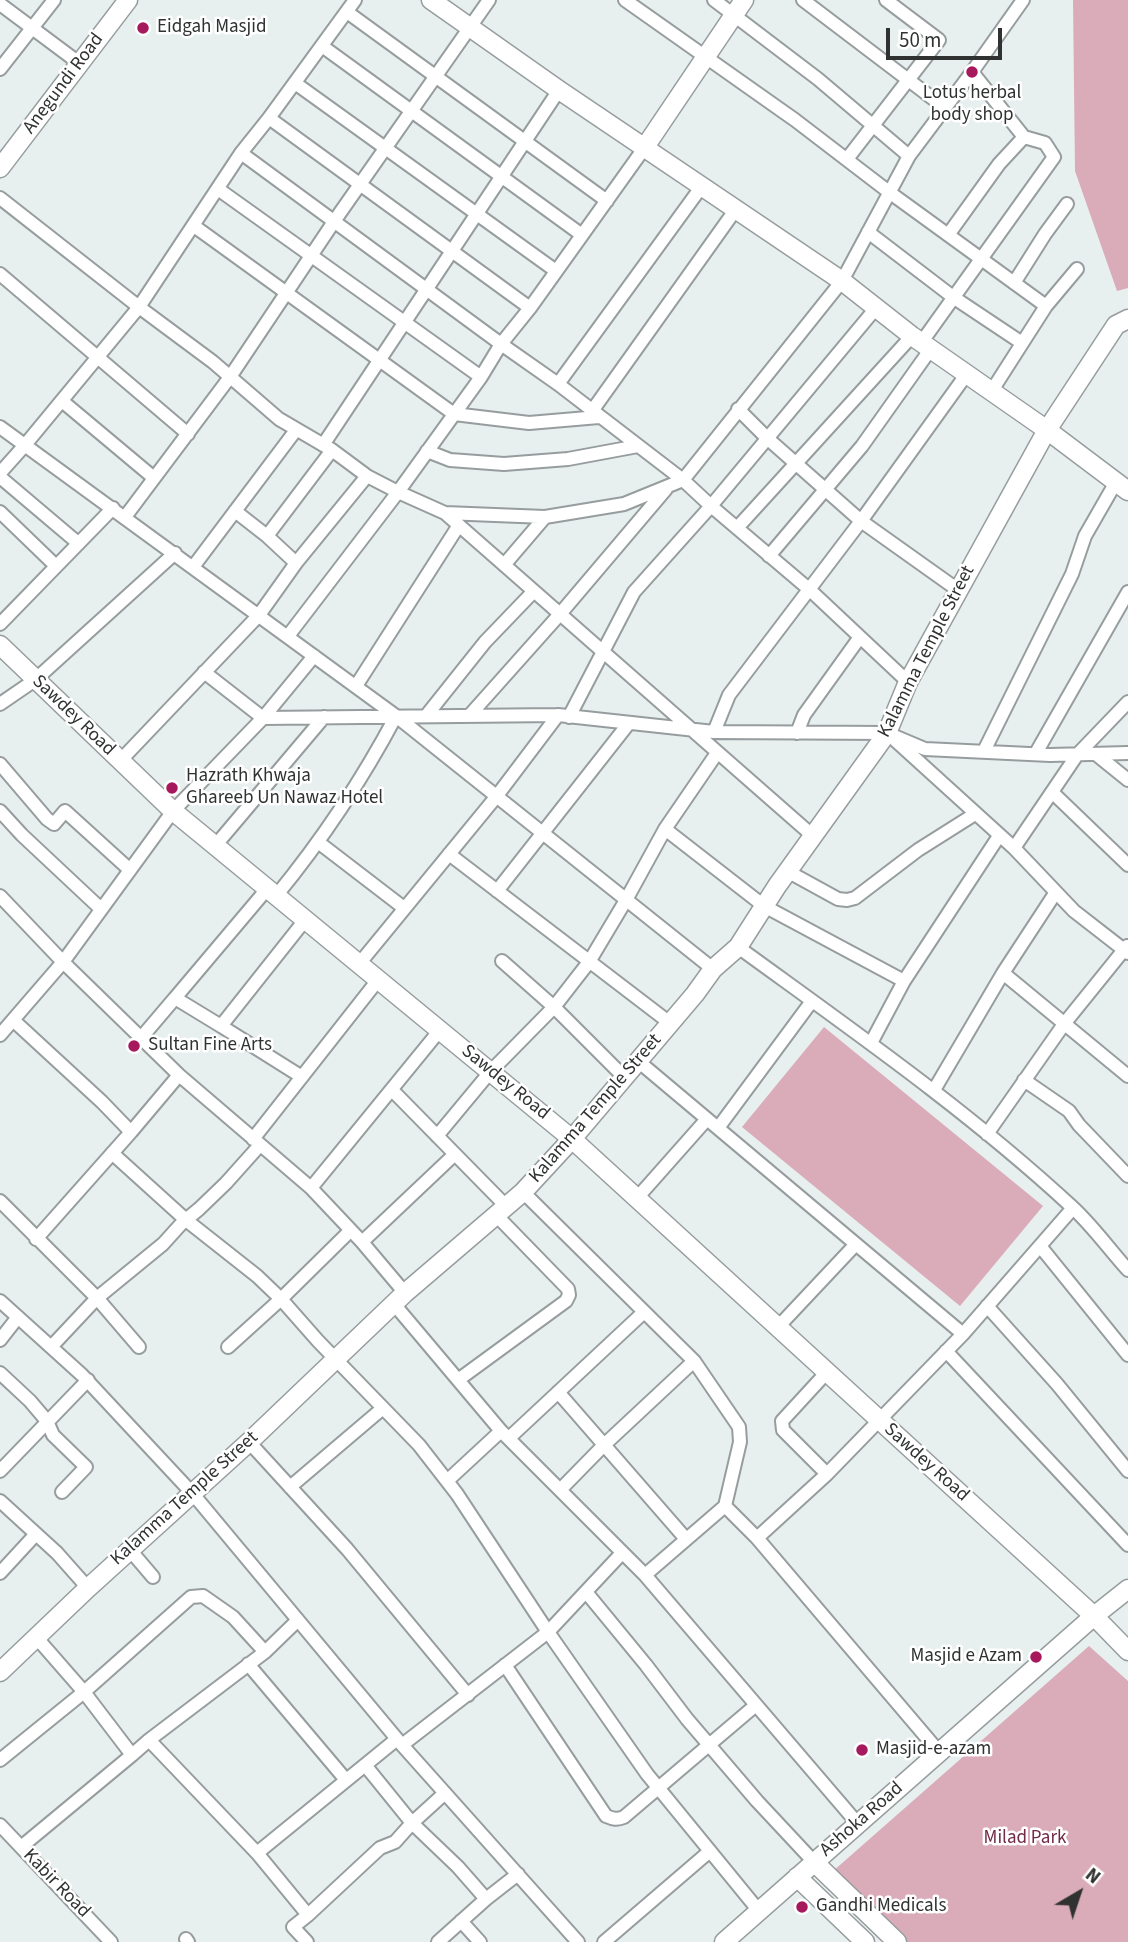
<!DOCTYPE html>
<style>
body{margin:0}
#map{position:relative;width:1128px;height:1942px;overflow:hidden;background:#e8efef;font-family:"Source Sans 3",sans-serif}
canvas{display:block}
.north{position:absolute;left:1044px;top:1858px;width:70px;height:70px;-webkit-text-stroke:5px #fff;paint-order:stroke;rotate:39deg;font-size:19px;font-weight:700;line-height:28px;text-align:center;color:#303232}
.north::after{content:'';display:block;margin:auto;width:24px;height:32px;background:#303232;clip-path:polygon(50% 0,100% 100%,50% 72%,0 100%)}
.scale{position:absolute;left:886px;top:28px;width:116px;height:32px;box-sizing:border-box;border:4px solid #303232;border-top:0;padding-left:9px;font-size:21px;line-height:24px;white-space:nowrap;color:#303232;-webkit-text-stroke:5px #fff;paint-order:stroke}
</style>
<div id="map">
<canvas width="1128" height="1942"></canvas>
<div class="north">N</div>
<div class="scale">50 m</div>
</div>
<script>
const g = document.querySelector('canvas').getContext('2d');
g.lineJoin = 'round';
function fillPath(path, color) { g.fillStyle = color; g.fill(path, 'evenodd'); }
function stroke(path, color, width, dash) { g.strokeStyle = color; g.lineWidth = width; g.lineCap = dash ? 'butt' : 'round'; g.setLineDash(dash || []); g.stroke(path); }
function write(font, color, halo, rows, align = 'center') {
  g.font = font + ' "Source Sans 3",sans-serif'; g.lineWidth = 5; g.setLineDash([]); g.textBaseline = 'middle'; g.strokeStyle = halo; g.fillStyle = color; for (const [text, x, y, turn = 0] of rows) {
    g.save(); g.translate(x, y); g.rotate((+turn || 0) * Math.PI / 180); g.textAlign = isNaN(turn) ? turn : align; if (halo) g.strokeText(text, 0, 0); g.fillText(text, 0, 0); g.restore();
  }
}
fillPath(new Path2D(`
 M1073,0H1128V288L1117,291L1075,171Z
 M824,1027L1043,1206L960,1306L742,1127Z
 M1089,1646L1128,1681V1942H905L832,1872Z`), '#daabb9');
const street = new Path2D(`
 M625,0L795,120L889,192L1046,306
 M714,0L818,79L909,156
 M803,0L944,107
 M0,4L79,63
 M347,12L607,201
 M322,46L582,235
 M0,69L54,0
 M295,83L556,271
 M269,118L530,308
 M241,153L501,344L558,384L683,480L711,506L810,590L908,682
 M847,159L939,40L886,0
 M218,189L481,377
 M0,198L139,307L213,362L279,419L332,450L367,476L398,492L445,513L545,517L624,504L683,480L842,281L909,156L972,72L1023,0
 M194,226L454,414L529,423L599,417
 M868,232L953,297L1022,343
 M948,235L999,164L1024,137
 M0,274L188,434
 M1014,283L1045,234L1067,204
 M921,343L1054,157L1045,143L1024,137L972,72
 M558,384L702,186
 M991,392L1046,306L1077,269
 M62,401L154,478
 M738,409L767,438L861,521L958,590
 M592,411L736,209
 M0,427L396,716L713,969
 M323,445L559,90
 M427,451L450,460L504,464L568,459L638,446
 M0,473L25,445L139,307L241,153L269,118L355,0
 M0,477L78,543
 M235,511L267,536L296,563
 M0,512L56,566
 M445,513L813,836
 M125,517L230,377L335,220L489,0
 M737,528L912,336
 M267,536L332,450
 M769,556L862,446L930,350
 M504,565L545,517
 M193,567L296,430
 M0,624L113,508
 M288,636L398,492L481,377L501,344L530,308L645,147
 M204,672L263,718L558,715L714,732L887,733L925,749L1050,755L1128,753
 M356,686L459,525
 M0,704L35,680L175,553
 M426,716L485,642L534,591
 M469,716L560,614L666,489
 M569,717L634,592L711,506L876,308
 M714,732L729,695L861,521L966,375
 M797,733L804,715L860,637
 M895,740L1014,848L1074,911L1128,953
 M984,751L1072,574L1085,536L1116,482
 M1036,753L1128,592
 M1097,755L1128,780
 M120,761L259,615L296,563L367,476
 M0,764L47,819L54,824L65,811L130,870
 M1052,792L1128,865
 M0,811L22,835L101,909
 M665,829L764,906L904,981
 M318,842L404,908
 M215,846L324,717
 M1014,848L1077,755L1128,702
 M449,854L670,1023
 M787,871L838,899L847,900L855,898L918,850L975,814
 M267,889L175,998L221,1026L305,920
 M497,891L629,723
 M0,896L63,962L179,1075L311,1188L362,1242L405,1293
 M276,896C322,840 362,780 396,716
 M738,947C852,1030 967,1110 1071,1206C1092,1225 1109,1249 1128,1270
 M502,961L554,1007L624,1077
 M359,964L496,797L558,715
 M1003,973L1128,1076
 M13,1020L102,1102L131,1132
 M221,1026L302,1077
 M0,1035L63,962L173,811L263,718L314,656
 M141,1038L175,998
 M871,1043L904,981L999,836
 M638,1061L963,1334
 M1024,1080L1069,1111L1079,1125L1128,1176
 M392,1090L506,1206
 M934,1090L1003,973L1056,892
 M718,1128L812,1001
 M987,1134L1064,1024L1127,946
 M437,1136L491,1071L554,1007L589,962L626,900L665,829L717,753
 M253,1139L378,980
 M112,1153L186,1220L257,1276L281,1299L318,1341L419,1445L457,1494L548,1632L647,1774L759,1911
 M311,1188L440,1030
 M523,1192L694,1361L739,1427L740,1442L725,1506L645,1575
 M637,1198L707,1119
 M0,1201L97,1298L139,1347
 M36,1239L131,1132L179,1075
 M362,1242L455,1154
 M1040,1246L1128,1355
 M0,1301L82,1375L193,1494L402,1745L578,1942
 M394,1304L501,1431L645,1575L858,1824
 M987,1306L1057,1384L1128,1471
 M778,1327L856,1244
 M0,1340L18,1317
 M51,1347L97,1298L163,1244L182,1223L199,1209L226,1183L260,1145
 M228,1347L281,1299L350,1231
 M946,1351L1128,1545
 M827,1372L782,1421L783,1430L827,1474
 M0,1373L30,1401L47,1421L53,1435L86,1467L62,1492
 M458,1380L566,1301L569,1295L568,1289L496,1215
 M558,1392L686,1539
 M509,1438L644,1312
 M249,1442L347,1549L468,1695
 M0,1471L88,1380
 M447,1481L501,1431
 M290,1487L383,1408
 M560,1490L604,1445L694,1361
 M0,1501L57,1553L88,1588
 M725,1506L757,1538L939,1752
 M757,1538L827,1474L963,1334L1073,1208
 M130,1550L153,1577
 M0,1573L36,1534
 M586,1592L646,1665L687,1719L757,1801L814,1862
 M248,1664L346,1780
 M505,1665L606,1816C613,1819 617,1820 624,1817L756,1705
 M149,1740L265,1652L298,1620
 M402,1745L548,1632L622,1553
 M132,1755L149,1740L257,1853L397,1739
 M0,1760L84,1692L191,1597L203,1596L233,1617L265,1652
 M365,1765L412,1823L458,1867L486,1899
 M0,1825L111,1942
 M21,1847L132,1755L84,1692L36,1637
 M257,1853L308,1915L380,1848L395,1842L412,1823L445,1793
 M461,1921L480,1942
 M186,1939L188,1942
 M307,1942L293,1927L308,1915
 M438,1942L486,1899L518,1874
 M604,1942L710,1851`);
const secondary = new Path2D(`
 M431,0L559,90L842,281L912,336L1047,430L1128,491
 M645,147L744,0
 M0,168L128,0
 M0,645L173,811L572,1139L1094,1616L1128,1651
 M0,1672L88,1588L249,1442L405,1293L523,1192L572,1139L695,994L713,969L738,947L777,886L887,733L908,682L1047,430L1116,325L1128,319
 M814,1862L897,1942
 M797,1877L865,1942
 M724,1942L1094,1616L1128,1589`);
stroke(street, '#979d9e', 16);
stroke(secondary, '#979d9e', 21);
stroke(street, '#fff', 12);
stroke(secondary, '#fff', 18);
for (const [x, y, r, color] of [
 [143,28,7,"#a61a5d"],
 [972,72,7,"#a61a5d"],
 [172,788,7,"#a61a5d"],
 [134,1046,7,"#a61a5d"],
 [1036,1657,7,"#a61a5d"],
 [862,1750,7,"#a61a5d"],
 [802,1907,7,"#a61a5d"]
]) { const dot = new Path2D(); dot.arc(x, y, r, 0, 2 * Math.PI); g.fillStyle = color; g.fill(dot); stroke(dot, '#fff', 2.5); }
write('19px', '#303232', '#fff', [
 ["Eidgah Masjid",157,28],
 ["Lotus herbal",972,94,"center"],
 ["body shop",972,116,"center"],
 ["Hazrath Khwaja",186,777],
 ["Ghareeb Un Nawaz Hotel",186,799],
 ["Sultan Fine Arts",148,1046],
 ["Masjid e Azam",1022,1657,"right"],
 ["Masjid-e-azam",876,1750],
 ["Gandhi Medicals",816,1907]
], 'left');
write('19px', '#303232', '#fff', [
 ["Anegundi Road",64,84,-53],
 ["Kalamma Temple Street",927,652,-63],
 ["Sawdey Road",73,716,44],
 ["Sawdey Road",505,1083,39],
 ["Kalamma Temple Street",596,1109,-49],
 ["Sawdey Road",926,1463,42],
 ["Kalamma Temple Street",185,1499,-42],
 ["Ashoka Road",862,1820,-41],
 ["Kabir Road",56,1884,46]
]);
write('19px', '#732a47', '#fff', [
 ["Milad Park",1025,1839]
]);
</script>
